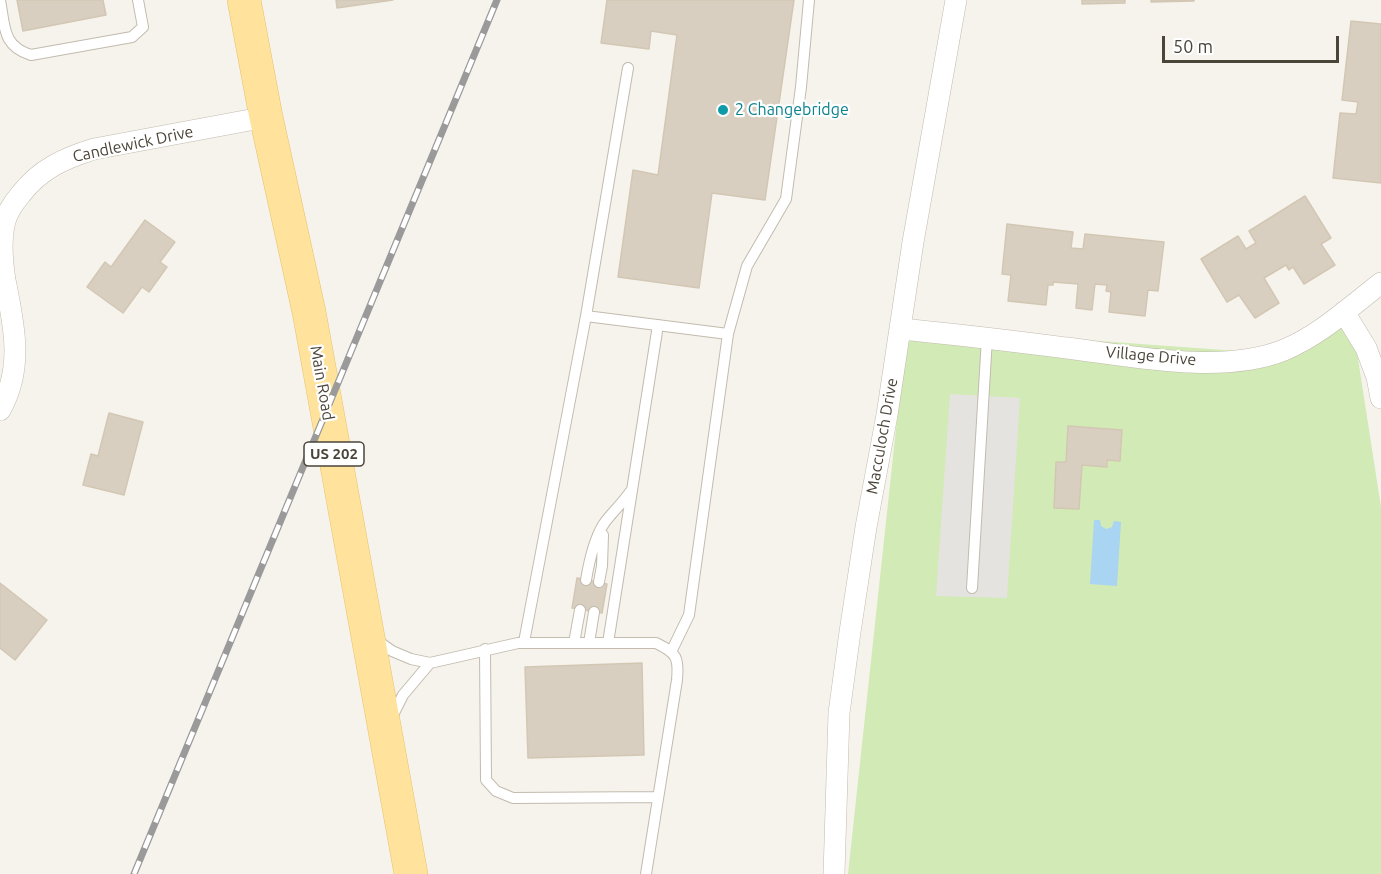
<!DOCTYPE html>
<style>
body{margin:0}
#map{position:relative;width:1381px;height:874px;overflow:hidden;background:#f6f3ec;font-family:Ubuntu,sans-serif}
canvas{display:block}
.scale{position:absolute;left:1162px;top:36px;width:177px;height:27px;box-sizing:border-box;border:3px solid #4b4439;border-top:0;padding-left:8px;font-size:18px;line-height:21px;white-space:nowrap;color:#4b4439;-webkit-text-stroke:4px #fff;paint-order:stroke}
</style>
<div id="map">
<canvas width="1381" height="874"></canvas>
<div class="scale">50 m</div>
</div>
<script>
const g = document.querySelector('canvas').getContext('2d');
g.lineJoin = 'round';
function fillPath(path, color) { g.fillStyle = color; g.fill(path, 'evenodd'); }
function stroke(path, color, width, dash) { g.strokeStyle = color; g.lineWidth = width; g.lineCap = dash ? 'butt' : 'round'; g.setLineDash(dash || []); g.stroke(path); }
function write(font, color, halo, rows, align = 'center') {
  g.font = font + ' Ubuntu,sans-serif'; g.lineWidth = 4.5; g.setLineDash([]); g.textBaseline = 'middle'; g.strokeStyle = halo; g.fillStyle = color; for (const [text, x, y, turn = 0] of rows) {
    g.save(); g.translate(x, y); g.rotate((+turn || 0) * Math.PI / 180); g.textAlign = isNaN(turn) ? turn : align; if (halo) g.strokeText(text, 0, 0); g.fillText(text, 0, 0); g.restore();
  }
}
fillPath(new Path2D(`
 M1352,320L1381,507V874H848L907,327L1251,352Z`), '#d2eab5');
fillPath(new Path2D(`
 M950,394L1020,398L1007,598L936,596Z`), '#e5e3e0');
fillPath(new Path2D(`
 M1094,520H1100L1101,526L1106,529L1112,527L1114,521L1121,522L1117,586L1090,584Z`), '#a9d4f2');
const building = new Path2D(`
 M17,0H103L106,15L23,31Z
 M336,0H393L337,8Z
 M607,0H794L765,200L712,193L699,288L618,277L633,170L658,175L677,35L651,31L649,49L601,43Z
 M1082,0H1125V3L1082,4Z
 M1151,0H1194V1L1151,2Z
 M1351,21L1381,24V183L1333,178L1340,113L1356,114L1358,102L1342,100Z
 M1305,196L1331,238L1321,244L1335,265L1304,284L1293,267L1289,270L1286,265L1264,278L1279,303L1255,318L1239,295L1227,302L1201,259L1238,236L1246,249L1256,243L1249,231Z
 M145,220L175,242L160,262L167,267L149,292L142,287L123,313L87,287L105,262L111,267Z
 M1007,224L1073,232L1071,248L1083,249L1085,234L1164,242L1158,291L1148,290L1145,316L1109,312L1111,292L1106,291L1107,285L1095,284L1092,310L1076,308L1078,284L1053,282V285H1048L1046,305L1008,301L1011,275L1002,274Z
 M109,413L143,422L124,495L83,485L91,454L98,456Z
 M1068,426L1122,430L1120,461L1107,460V467L1082,465L1079,509L1054,508L1056,462H1066Z
 M577,578L607,584L602,613L572,608Z
 M0,583L47,620L15,660L0,648Z
 M642,663L644,755L528,758L525,667Z`);
fillPath(building, '#d8cfc1');
stroke(building, '#d3c7b4', 1.5);
const lane = new Path2D(`
 M0,0C5,26 2,46 31,55L132,37L143,27L138,0
 M586,316L628,68
 M728,334L747,266L786,199L801,87L809,0
 M586,580C589,562 594,540 603,525C611,513 622,504 630,492
 M599,582L602,566L603,535
 M972,588L987,338
 M375,639L392,651L411,659L430,663L518,643H656C677,653 679,658 677,680L646,874
 M524,642L586,316L728,334L689,615L672,650
 M574,643L580,610
 M589,643L594,612
 M608,643L658,325
 M485,649L486,780L496,791L513,798L658,797
 M391,719L403,695L430,663`);
const street = new Path2D(`
 M1344,312L1366,348L1377,377L1381,398
 M900,329C956,334 1011,341 1067,348C1132,356 1222,375 1284,350C1320,335 1350,307 1381,283
 M0,410C24,368 14,325 5,280C2,261 0,240 5,221C8,211 14,202 21,194C40,169 65,158 94,149L266,117
 M834,874L839,713L850,632L866,527L887,415L913,242L956,0`);
const primary = new Path2D(`
 M244,0L266,117L309,312L411,874`);
stroke(lane, '#c2bbae', 12);
stroke(street, '#c2bbae', 22);
stroke(primary, '#e6c16a', 34);
stroke(lane, '#fff', 10);
stroke(street, '#fff', 21);
stroke(primary, '#ffe39c', 33);
const rail = new Path2D(`
 M134,874L497,0`);
stroke(rail, '#9a9a9a', 7);
stroke(rail, '#fff', 4.5, [14]);
for (const [x, y, r, color] of [
 [723,110,6,"#0f9aa8"]
]) { const dot = new Path2D(); dot.arc(x, y, r, 0, 2 * Math.PI); g.fillStyle = color; g.fill(dot); stroke(dot, '#fff', 2); }
for (const [x, y, w] of [
 [334,454,60]
]) { const box = new Path2D(); box.roundRect(x - w / 2, y - 12, w, 24, 4.5); g.fillStyle = '#fff'; g.fill(box); stroke(box, '#4b4439', 1.5); }
write('bold 15px', '#4b4439', null, [
 ["US 202",334,454]
]);
write('16px', '#0d838f', '#fff', [
 ["2 Changebridge",735,110]
], 'left');
write('16px', '#4b4439', '#fff', [
 ["Candlewick Drive",133,144,-12],
 ["Village Drive",1151,356,5],
 ["Main Road",322,383,80],
 ["Macculoch Drive",882,436,-80]
]);
</script>
